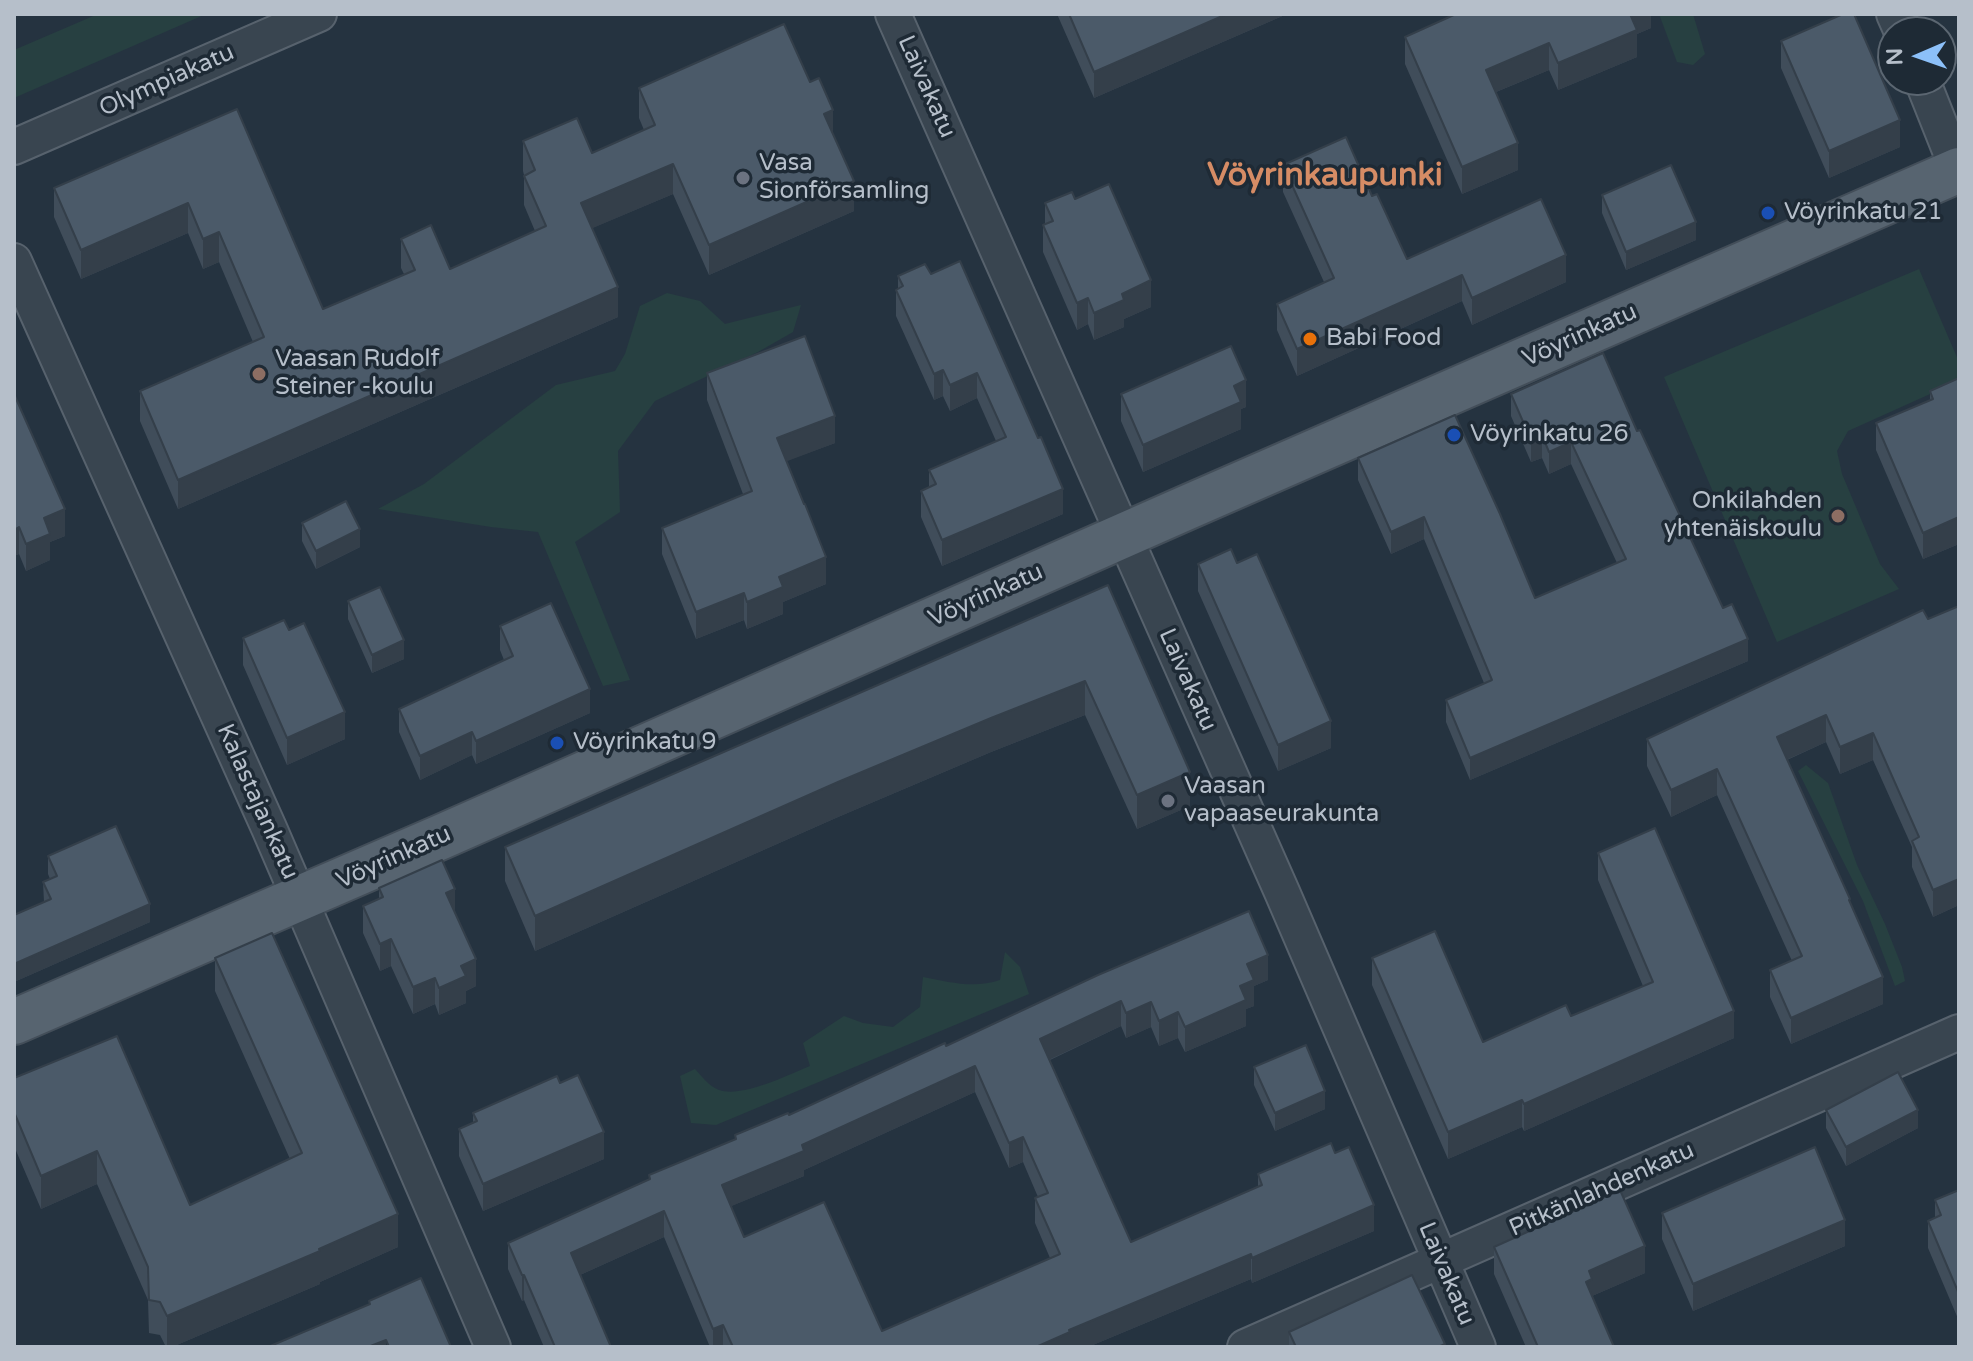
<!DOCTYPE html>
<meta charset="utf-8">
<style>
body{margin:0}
#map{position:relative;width:1973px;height:1361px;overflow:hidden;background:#253340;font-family:"Varela Round",sans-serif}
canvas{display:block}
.frame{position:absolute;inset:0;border:16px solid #b6bfca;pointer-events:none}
.north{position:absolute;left:1877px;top:16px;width:80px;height:80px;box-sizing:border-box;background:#1e2a35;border:2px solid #5b6671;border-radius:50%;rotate:268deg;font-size:22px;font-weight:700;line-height:32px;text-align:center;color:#b6bfca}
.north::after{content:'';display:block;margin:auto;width:28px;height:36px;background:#8cc0f9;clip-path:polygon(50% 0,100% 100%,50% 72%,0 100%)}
</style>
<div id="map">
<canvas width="1973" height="1361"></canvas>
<div class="frame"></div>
<div class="north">N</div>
</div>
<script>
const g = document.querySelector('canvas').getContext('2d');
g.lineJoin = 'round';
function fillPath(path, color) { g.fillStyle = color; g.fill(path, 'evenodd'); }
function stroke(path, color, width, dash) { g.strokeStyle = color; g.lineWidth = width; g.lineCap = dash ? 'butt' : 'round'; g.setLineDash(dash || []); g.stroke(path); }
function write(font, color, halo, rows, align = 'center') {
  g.font = font + ' "Varela Round",sans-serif'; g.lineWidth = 7; g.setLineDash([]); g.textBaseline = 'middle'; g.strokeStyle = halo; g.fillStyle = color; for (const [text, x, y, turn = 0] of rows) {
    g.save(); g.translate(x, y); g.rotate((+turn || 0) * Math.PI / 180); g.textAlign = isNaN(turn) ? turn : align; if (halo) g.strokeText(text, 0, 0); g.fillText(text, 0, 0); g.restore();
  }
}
fillPath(new Path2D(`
 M98,14H206L14,98V50Z
 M1659,14H1693L1705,54L1693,65L1677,62Z
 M1919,269L1959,362V381L1848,431L1837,451L1842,474L1880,564L1899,589L1777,642L1664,377Z
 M667,293L700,301L725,324L801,305L793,332L758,352L655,401L618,451L620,512L575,542L630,680L603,686L538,532L491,527L378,509L424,484L556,385L615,371L625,354L640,306Z
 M1806,765L1828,783L1857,865L1885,924L1902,967L1905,981L1895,986L1863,901L1798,771Z
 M1005,952L1020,967L1029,994L716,1125L691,1123L680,1076L695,1069C702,1077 709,1086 719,1090C742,1098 788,1075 810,1066L803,1043L844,1016L863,1023L893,1027L920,1007L923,977C949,982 974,989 1000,980Z`), '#274041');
const minor = new Path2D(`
 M893,14L1282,892L1478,1347
 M1894,14L1902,32
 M1922,80L1959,173
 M14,147L319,14
 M14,261L269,828L493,1347
 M1245,1347L1959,1032`);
const major = new Path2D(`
 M14,1022L441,837L1188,507L1959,170`);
stroke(minor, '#57626d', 38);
stroke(major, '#434e59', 48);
stroke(minor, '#394550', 34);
stroke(major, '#576470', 44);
fillPath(new Path2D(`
 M1057,14H1287L1094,98Z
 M1651,14V28L1637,34V57L1558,90L1549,70L1496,92L1518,170L1462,194L1405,64V37Z
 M1781,41L1900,147L1829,178L1781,68Z
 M639,88L833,134L854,211L709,275L673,194L592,228L618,317L178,509L140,421V391L253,342L219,262L203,269L188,233L81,279L54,217V188L237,109L323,309L404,274L401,268V239L450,269L535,231L524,205V175L523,171V141L592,153L644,130L639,118Z
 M1283,165L1372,196L1407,259L1566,282L1472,325L1462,301L1297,376L1277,330V304L1324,282L1283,192Z
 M1602,195L1696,240L1626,270L1602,213Z
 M1075,199L1151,307L1124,319V327L1094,340L1088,324L1077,330L1043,252V225L1045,224V203Z
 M931,274L1063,514L942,566L921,517V491L929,487V470L996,441L977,398L950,411L943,396L934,400L896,316V290L898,289V276Z
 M1959,367V544L1923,559L1876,450V423L1930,400V391L1958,379V368Z
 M707,373L835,443L786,461L826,584L783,602V614L747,629L744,620L696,639L662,554V528L743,494L707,400Z
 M14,394L65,536L50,542V560L26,571L19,554L14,556Z
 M1121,394L1246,407L1241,409V429L1143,472L1121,421Z
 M1511,394L1637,431L1748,661L1470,780L1446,722V700L1484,683L1424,539L1391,554L1358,480V458L1535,598L1617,563L1571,464L1549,474L1542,458L1531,462L1511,416Z
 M302,523L360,547L316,569L302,541Z
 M1237,563L1331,748L1278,771L1198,591V564Z
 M1108,585L1190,806L1137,829L1085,715L991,752L838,817L535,951L505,881V847Z
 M348,601L404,659L372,673L348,619Z
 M1959,606V905L1933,917L1912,867V847L1873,760L1840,774L1826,742L1787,760L1850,903L1883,1004L1791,1044L1770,997V970L1792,961L1717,795L1671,817L1647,766V739Z
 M500,626L590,713L476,764L472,755L420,780L399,732V709L504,660L500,650Z
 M243,638L345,739L287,765L243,665Z
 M1598,853L1734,1038L1524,1131L1522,1127L1448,1159L1372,985V958L1483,1042L1571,1016L1643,986L1598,880Z
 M48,856L150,922L14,982V915L44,902L43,882L50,879L48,874Z
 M379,888L455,913L476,986L466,991V1003L439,1015L435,1004L413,1014L391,966L380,971L363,933V906L379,899Z
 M215,958L398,1247L320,1282V1284L172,1347H166L160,1335L149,1333L148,1300L97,1184L41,1209L14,1146V1078L190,1205L290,1159L215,991Z
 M1098,975L1268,980L1254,986V1006L1246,1009V1026L1185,1052L1178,1038L1159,1046L1151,1027L1126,1038L1121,1026L1050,1060L1131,1242L1258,1187V1174L1335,1153L1374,1231L1252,1283L1251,1279L1088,1347H710L664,1237L580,1275L611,1347H544L524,1300L522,1301L508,1269V1243L649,1180V1175L735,1139V1135L789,1115L946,1046ZM975,1092L1009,1168L1023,1162L1038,1197L1035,1198V1223L1050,1258L882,1331L744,1237L731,1206L804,1176V1170Z
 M1254,1067L1325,1109L1275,1131L1254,1085Z
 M560,1083L604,1159L483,1211L459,1156V1129L473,1123V1113Z
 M1826,1110L1918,1128L1846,1166L1826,1128Z
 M1959,1190V1321L1928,1248V1221L1935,1218V1200Z
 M1662,1213L1845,1246L1693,1311L1662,1239Z
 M1494,1247L1645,1273L1592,1296L1614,1347H1526L1494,1274Z
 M1289,1332L1445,1347H1289Z`), '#404d5a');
fillPath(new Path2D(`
 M1227,14H1287L1094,98V72Z
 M1629,14H1651V28L1637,34V57L1558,90V63Z
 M1549,43V70L1486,96V70Z
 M833,110V140L824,114Z
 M1900,120V147L1829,178V151Z
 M1518,143V170L1462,194V167Z
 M673,164V194L581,233V203Z
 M854,181V211L709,275V245Z
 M188,203V233L81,279V250Z
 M1696,222V240L1626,270V252Z
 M219,232V262L203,269V239Z
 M1566,255V282L1472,325V298Z
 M1462,275V301L1297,376V349Z
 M1151,280V307L1124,319V327L1094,340V313L1122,294Z
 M618,287V317L178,509V480Z
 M1088,298V324L1077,330V303Z
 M943,370V396L934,400V374Z
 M977,373V398L950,411V385Z
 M1246,380V407L1241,409V429L1143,472V445L1234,386Z
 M835,416V443L777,465V438Z
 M1542,435V458L1531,462V440Z
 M1571,442V464L1549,474V452Z
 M1063,489V514L942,566V540Z
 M65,509V536L50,542V560L26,571V544L44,518Z
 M1424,517V539L1391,554V532Z
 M1959,517V544L1923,559V533Z
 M19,527V554L14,556V530Z
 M360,529V547L316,569V551Z
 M826,557V584L783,602V614L747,629V602L779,577Z
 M744,593V620L696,639V612Z
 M1748,639V661L1470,780V758Z
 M404,640V659L372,673V655Z
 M1085,681V715L991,752L838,817L535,951V916L838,782L991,718Z
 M590,689V713L476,764V741Z
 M345,712V739L287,765V738Z
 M1826,715V742L1777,764V737Z
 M1331,721V748L1278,771V745Z
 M472,732V755L420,780V756Z
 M1873,733V760L1840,774V747Z
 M1717,769V795L1671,817V790Z
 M1190,772V806L1137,829V795Z
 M1959,879V905L1933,917V890Z
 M455,889V916L446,893Z
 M150,904V922L14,982V964Z
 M391,939V966L380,971V944Z
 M1268,955V980L1254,986V1006L1246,1009V1026L1185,1052V1027L1240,986L1247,964Z
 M476,959V986L466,991V1003L439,1015V988L461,966Z
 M1883,977V1004L1791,1044V1018Z
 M435,978V1004L413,1014V987Z
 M1121,1001V1026L1040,1064V1039Z
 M1151,1002V1027L1126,1038V1013Z
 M1734,1011V1038L1524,1131V1104Z
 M1178,1012V1038L1159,1046V1021Z
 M975,1066V1092L804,1170V1176L722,1210V1185L802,1145Z
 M1325,1091V1109L1275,1131V1113Z
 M1522,1100V1127L1448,1159V1132Z
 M1918,1110V1128L1846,1166V1147Z
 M604,1132V1159L483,1211V1184Z
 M1023,1137V1162L1009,1168V1143Z
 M97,1151V1184L41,1209V1176Z
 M1374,1205V1231L1252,1283V1258Z
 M664,1211V1237L571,1279V1253Z
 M398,1214V1247L320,1282V1284L172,1347H167V1316Z
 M1845,1220V1246L1693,1311V1284Z
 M1645,1246V1273L1592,1296L1586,1282L1589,1271Z
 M1251,1254V1279L1088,1347H1036L1069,1330Z
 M522,1275H524V1300L522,1301Z
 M723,1325V1347H713V1329Z
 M386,1340V1347H368Z`), '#343f4a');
const building = new Path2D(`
 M1069,14H1227L1094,72Z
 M1456,14H1630L1637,30L1558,63L1549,43L1486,70L1518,143L1462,167L1405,37Z
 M1843,14H1854L1900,120L1829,151L1781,41Z
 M784,24L810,82L819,78L833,110L824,114L854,181L709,245L673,164L581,203L618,287L178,480L140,391L264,337L219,232L203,239L188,203L81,250L54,188L237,109L323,309L415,270L401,239L431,225L450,269L546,226L524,176L535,170L523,141L577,118L592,153L655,125L639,88Z
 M1346,137L1372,196L1377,194L1407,259L1541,199L1566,255L1472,298L1462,275L1297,349L1277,304L1334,278L1283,165Z
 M1671,165L1696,222L1626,252L1602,195Z
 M1109,184L1151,280L1122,294L1124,300L1094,313L1088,298L1077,303L1043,225L1053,221L1045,203L1072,192L1075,199Z
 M960,261L1038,438L1041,437L1063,489L942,540L921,491L936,484L929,470L1006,437L977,373L950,385L943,370L934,374L896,290L903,286L898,276L925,264L931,274Z
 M805,336L835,416L777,438L804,504H805L826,557L779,577L783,587L747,602L744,593L696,612L662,528L752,491L707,373Z
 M1231,346L1246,380L1234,386L1241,402L1143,445L1121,394Z
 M1603,353L1637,431L1640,430L1723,608L1732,604L1748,639L1470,758L1446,700L1492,680L1424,517L1391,532L1358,458L1455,415L1500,514L1535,598L1626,559L1571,442L1549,452L1542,435L1531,440L1511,394Z
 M1959,378V517L1923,533L1876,423L1933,399L1930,391Z
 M14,394L65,509L44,518L50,534L26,544L19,527L14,530Z
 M346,501L360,529L316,551L302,523Z
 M1231,549L1237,563L1257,554L1331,721L1278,745L1198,564Z
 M1108,585L1190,772L1137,795L1085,681L991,718L838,782L535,916L505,847Z
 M380,587L404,640L372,655L348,601Z
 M551,603L590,689L476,741L472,732L420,756L399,709L513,656L500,626Z
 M1959,606V879L1933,890L1912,841L1919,837L1873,733L1840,747L1826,715L1777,737L1850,899L1849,900L1883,977L1791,1018L1770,970L1802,956L1717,769L1671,790L1647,739L1923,610L1928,619Z
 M284,620L289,630L304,623L345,712L287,738L243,638Z
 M116,826L150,904L14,964V915L51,899L43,882L57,876L48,856Z
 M1655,828L1734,1011L1524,1104L1522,1100L1448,1132L1372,958L1435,931L1483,1042L1566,1005L1571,1016L1653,982L1598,853Z
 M442,860L455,889L446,893L476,959L461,966L466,976L439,988L435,978L413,987L391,939L380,944L363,906L383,897L379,888Z
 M1249,911L1268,955L1247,964L1254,980L1240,986L1246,1000L1185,1027L1178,1012L1159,1021L1151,1002L1126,1013L1121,1001L1040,1039L1131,1242L1262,1185L1258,1174L1331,1143L1335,1153L1349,1147L1374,1205L1252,1258L1251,1254L1069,1330L1070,1332L1036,1347H733L723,1325L713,1329L664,1211L571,1253L611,1347H555L524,1275H522L508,1243L650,1179L649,1175L736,1139L735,1135L788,1113L789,1115L945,1043L946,1046L1098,975ZM975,1066L1009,1143L1023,1137L1048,1193L1035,1198L1060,1254L882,1331L824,1202L744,1237L722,1185L804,1151L802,1145Z
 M272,933L398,1214L319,1249L320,1251L167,1316L160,1302L149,1300L148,1267L97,1151L41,1176L14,1112V1078L117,1036L190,1205L302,1153L215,958Z
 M1306,1045L1325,1091L1275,1113L1254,1067Z
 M1898,1072L1918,1110L1846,1147L1826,1110Z
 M578,1075L604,1132L483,1184L459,1129L477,1121L473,1113L557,1076L560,1083Z
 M1815,1147L1845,1220L1693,1284L1662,1213Z
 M1620,1190L1645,1246L1589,1271L1592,1279L1586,1282L1614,1347H1538L1494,1247Z
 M1959,1190V1294L1928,1221L1941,1215L1935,1200Z
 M1412,1275L1445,1344L1438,1347H1296L1289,1332Z
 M421,1278L451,1347H389L386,1340L368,1347H268L370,1304L369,1301Z`);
fillPath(building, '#4b5a69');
stroke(building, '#343f4a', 2);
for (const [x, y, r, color] of [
 [743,178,8,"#6b7280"],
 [1768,213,8,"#1a4fb4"],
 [1310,339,8,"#e8710a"],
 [259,374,8,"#8d6e63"],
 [1454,435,8,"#1a4fb4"],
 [1838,516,8,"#8d6e63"],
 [557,743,8,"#1a4fb4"],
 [1168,801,8,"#6b7280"]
]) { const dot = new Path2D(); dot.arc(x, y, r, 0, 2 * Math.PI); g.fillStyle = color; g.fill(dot); stroke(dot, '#1e2a35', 3); }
write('24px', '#b6bfca', '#1e2a35', [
 ["Olympiakatu",167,81,-24],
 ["Laivakatu",926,87,66],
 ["Vöyrinkatu",1580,336,-24],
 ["Vöyrinkatu",986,596,-24],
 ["Laivakatu",1187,680,66],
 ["Kalastajankatu",257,802,66],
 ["Vöyrinkatu",394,858,-24],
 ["Pitkänlahdenkatu",1602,1190,-24],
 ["Laivakatu",1446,1274,67]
]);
write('24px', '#b6bfca', '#1e2a35', [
 ["Vasa",759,164],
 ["Sionförsamling",759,192],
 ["Vöyrinkatu 21",1784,213],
 ["Babi Food",1326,339],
 ["Vaasan Rudolf",275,360],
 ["Steiner -koulu",275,388],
 ["Vöyrinkatu 26",1470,435],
 ["Onkilahden",1822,502,"right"],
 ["yhtenäiskoulu",1822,530,"right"],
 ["Vöyrinkatu 9",573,743],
 ["Vaasan",1184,787],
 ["vapaaseurakunta",1184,815]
], 'left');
write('bold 32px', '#d68c65', '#1e2a35', [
 ["Vöyrinkaupunki",1325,177]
]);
</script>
